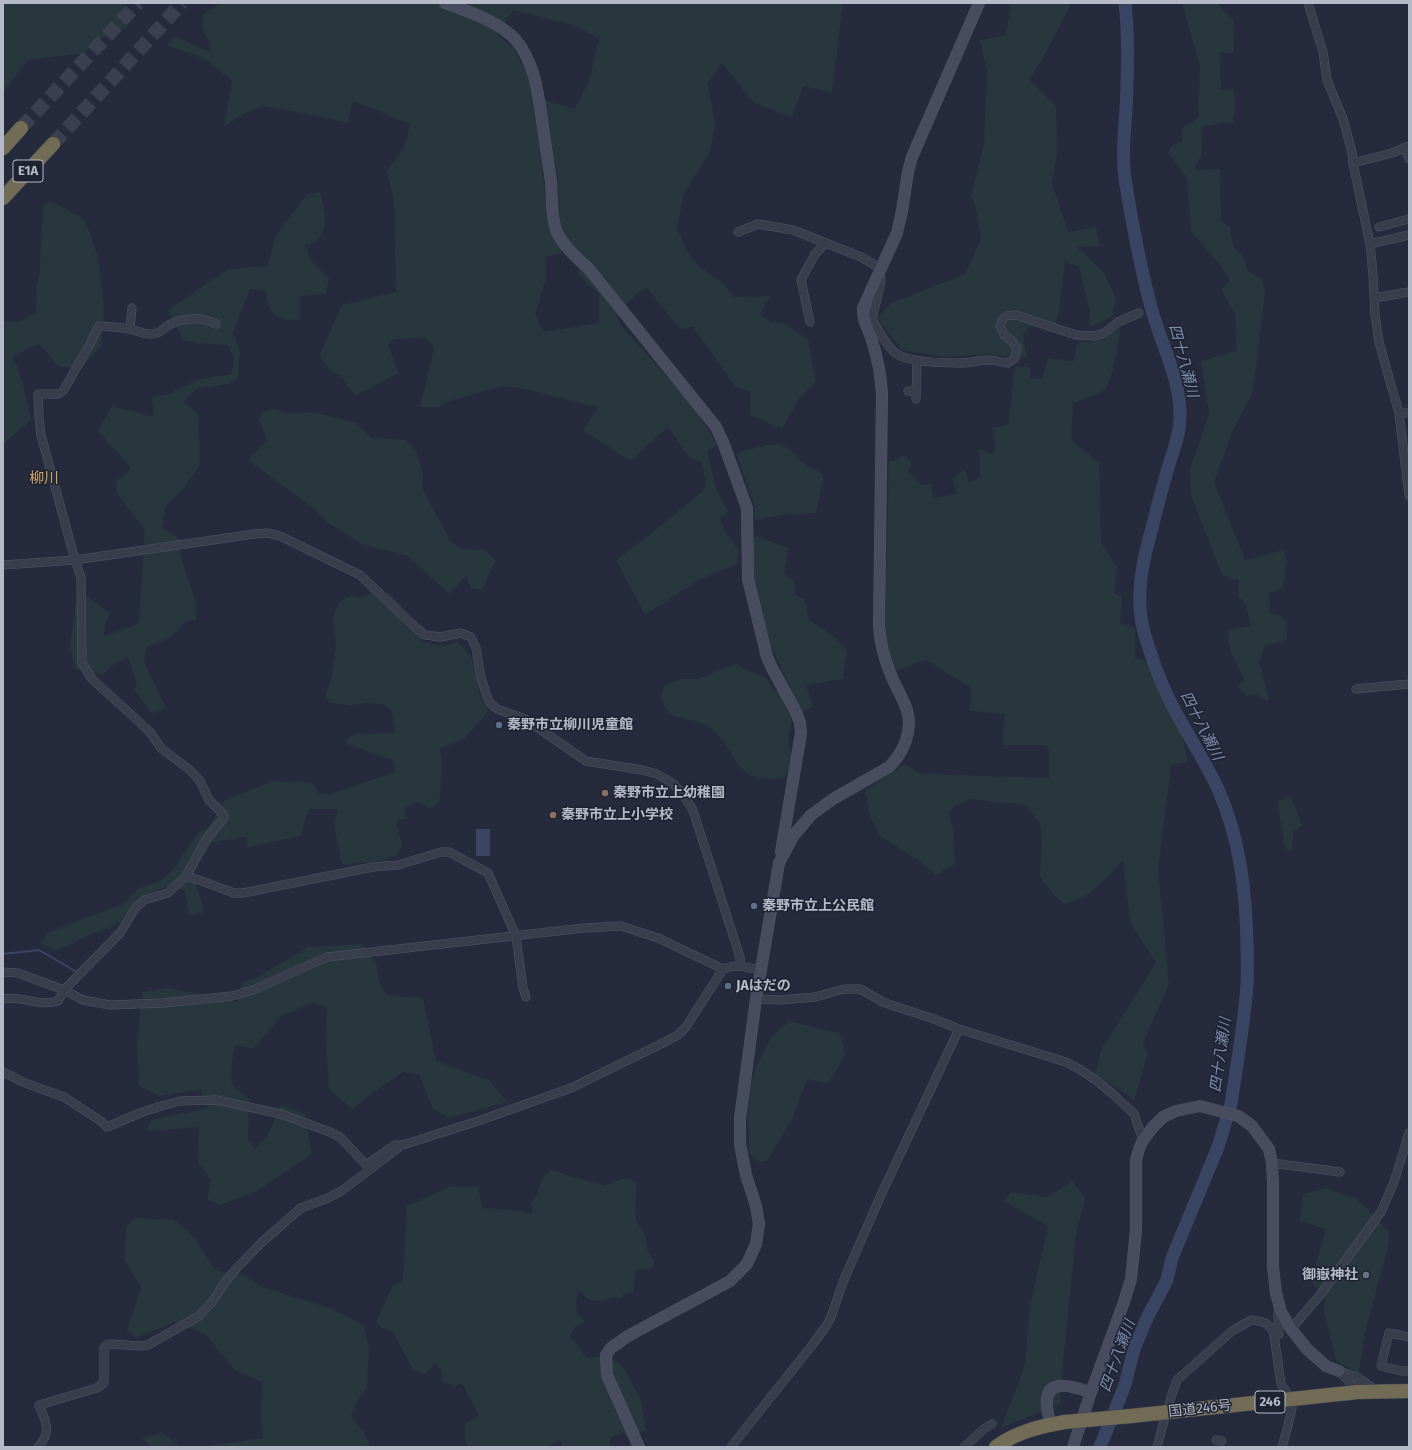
<!DOCTYPE html>
<meta charset="utf-8">
<style>
body{margin:0}
#map{position:relative;width:1412px;height:1450px;overflow:hidden;background:#252b3c;font-family:"Fira Sans",sans-serif}
canvas{display:block}
.frame{position:absolute;inset:0;border:4px solid #b5b9c8;pointer-events:none}
</style>
<div id="map">
<canvas width="1412" height="1450"></canvas>
<div class="frame"></div>
</div>
<script>
const g = document.querySelector('canvas').getContext('2d');
g.lineJoin = 'round';
function fillPath(path, color) { g.fillStyle = color; g.fill(path, 'evenodd'); }
function stroke(path, color, width, dash) { g.strokeStyle = color; g.lineWidth = width; g.lineCap = dash ? 'butt' : 'round'; g.setLineDash(dash || []); g.stroke(path); }
function write(font, color, halo, rows, align = 'center') {
  g.font = font + ' "Fira Sans","Noto Sans JP",sans-serif'; g.lineWidth = 3; g.setLineDash([]); g.textBaseline = 'middle'; g.strokeStyle = halo; g.fillStyle = color; for (const [text, x, y, turn = 0] of rows) {
    g.save(); g.translate(x, y); g.rotate((+turn || 0) * Math.PI / 180); g.textAlign = isNaN(turn) ? turn : align; if (halo) g.strokeText(text, 0, 0); g.fillText(text, 0, 0); g.restore();
  }
}
fillPath(new Path2D(`
 M3,3H125L127,27L102,38L84,53L28,60L3,92Z
 M221,3H843L832,93L803,86L792,117L754,103L722,63L708,83L715,125L710,152L684,193L677,228L690,257L704,270L722,282L734,297L770,296L760,314L771,322L784,323L808,339L816,382L798,400L782,429L750,415L751,393L736,387L693,327L680,329L646,287L631,299L616,314L621,325L692,405L718,445L708,451C712,473 715,494 729,512L720,517L725,532L739,550L737,564L697,581L645,615L616,560L654,531L704,490L706,486L702,462L690,459L668,427L630,461L583,430L598,407L516,387H502L452,400L438,407H420L434,347L426,338L394,339L388,346L399,373L355,396L341,376L329,370L319,356L342,305L396,292L394,201L387,171L404,148L410,124L353,101L348,123L292,111L263,106L243,114L224,127L232,81L207,60L167,45L175,36L209,52L210,42L202,29L203,14ZM513,10L573,25L599,38L589,81L574,109L548,101L532,92L527,72L513,48L497,35ZM553,155L557,174L560,222L570,247L588,259L577,273L599,294V323L544,332L535,315L546,278V257L563,252L547,217L541,156Z
 M1011,3H1070L1068,10L1042,60L1029,79L1056,106L1057,154L1052,183L1068,232L1096,227L1100,246L1077,247L1103,271L1116,298L1113,316L1089,328L1090,311L1079,267L1065,262L1059,311L1053,333L1030,326L1023,335L1027,358L990,354L945,357L902,350L877,318L891,303L965,274L981,239L976,208L971,196L984,145L987,72L980,40L1006,35Z
 M1182,3H1217L1234,21L1233,53L1220,52L1221,90L1234,89L1235,109L1233,122L1202,126L1201,156L1195,167L1200,170L1220,169L1221,221L1230,227L1233,246L1244,258L1247,270L1262,280L1265,292L1253,392L1233,430L1214,482L1245,560L1284,550L1287,561L1283,588L1269,593L1270,605L1269,613L1280,615L1286,621L1287,640L1265,646L1259,661L1269,699L1267,701L1257,695L1246,696L1238,686L1245,680C1236,663 1226,649 1229,629L1251,626L1246,605L1238,596L1239,581L1222,575L1191,495L1190,468L1201,438L1209,413L1201,361L1237,351L1235,314L1221,289L1230,281L1222,267L1191,231L1187,178L1168,152L1172,145L1182,142V128L1198,118L1200,65Z
 M320,192C324,208 332,231 314,242C312,244 308,244 305,245L311,260L329,278L326,294L300,296V320C275,320 268,315 266,291L250,289L233,333L240,351L238,378L229,384L196,389L184,402L199,415L198,428L200,453L199,466L183,489L165,507L162,528L179,538L181,558L196,602V619L183,623L172,637L146,647L144,662L166,708L152,714L134,689L137,684L128,657L116,663L102,675L75,669L70,646L76,602L85,595L110,613L105,624L104,636L138,624L140,609L145,530L116,492L117,480L124,476L131,468L98,431L112,406L154,417L152,397L169,394L186,385L201,379L232,374L234,357L227,345L199,343L183,340L168,310L228,269L268,266L275,237L307,194Z
 M51,201L85,220L98,257L104,307L101,346L80,369L58,366L40,344L13,356L23,383L31,420L3,444V321L18,322L36,313L37,286L40,270L43,206Z
 M1121,327L1114,366L1106,390L1073,403L1071,440L1099,463L1101,542L1117,567L1114,593L1122,597L1120,623L1135,627V658L1145,661L1153,669L1159,690L1182,730L1187,762L1170,765V775L1158,869L1169,984L1143,1043L1148,1054L1134,1100L1095,1074L1101,1050L1156,963L1130,922L1123,860L1108,877L1087,895L1065,905L1053,894L1040,877L1042,842L1040,824L1026,805L971,799L955,806L949,813L953,829L955,864L936,875L919,861L880,836L870,816L865,790L905,764L920,774L1049,778V751L1044,745H1002L1005,714L970,711L971,688L926,660L896,671L888,650L885,630L889,461L898,460L903,455L906,456L911,462L909,472L922,485L931,484L934,498L956,494L953,478L963,470L967,473L968,482L980,477L979,450L980,448L990,454L995,451L993,428L1008,424L1015,366L1030,367V379H1042L1048,358L1073,361L1078,342L1099,341Z
 M273,409L290,414L300,412L322,414L355,422L372,438L406,440L416,451L423,472L422,488L451,542L464,549L485,550L496,560L482,590L471,588L466,576L449,594L408,556L361,544L329,523L312,507L248,460L267,440L259,420L262,412Z
 M778,444L789,448L800,461L824,475L816,513L788,514L754,520L755,507L736,453L767,445Z
 M756,536L788,548L784,574L794,581L795,595L805,600L809,620L836,638L847,651L843,679L806,685L813,706L792,720C791,726 789,733 789,739C789,756 797,762 784,778C731,784 742,756 712,729C700,719 685,721 672,715C669,714 668,710 666,708C660,700 661,695 664,686L681,679H697L735,664L767,679L774,692L789,685L766,636L754,583L752,541Z
 M389,593L403,609L423,642L443,646L456,642C478,654 475,678 481,698C482,703 486,708 488,712L463,740L440,749L442,769L439,803L429,808L417,802L405,808L406,819L398,820L397,825L402,846L397,855L380,861L342,865L335,831V821L338,809H310L305,820L301,836L247,847V837L212,842L195,871L197,889L203,906L202,913L189,915L185,892L173,884L136,899L123,919L111,927L89,935L57,951L40,943L48,933L74,922L123,904L139,888L160,881L171,872L199,832L208,828L225,800L273,781L312,783L320,794H330L395,772L393,760L350,745L345,740L355,734L395,733L392,711L382,704L366,703L351,705L331,703L325,695L331,681L336,646L333,619L338,603L351,595L363,598L369,594Z
 M1291,797L1302,825L1293,832L1292,852L1285,848L1277,801Z
 M363,944L376,962L379,982L387,995L423,998L436,1061L489,1080L507,1102L449,1118L433,1109L419,1075L403,1072L377,1090L352,1109L329,1089L326,1040L327,1008L313,1003L281,1016L254,1048L235,1046L231,1066L232,1085L249,1099L248,1140L255,1149L267,1136L281,1105L305,1114L312,1154L255,1192L220,1205L207,1200L211,1181L198,1162L199,1127L147,1131L151,1120L209,1108L200,1090L159,1096L139,1086L137,1044L142,992L169,988L237,1002L242,983L256,978L308,947Z
 M789,1021L840,1033L845,1055L828,1084L807,1079L793,1118L767,1161L759,1162L749,1153L747,1095L757,1065L771,1038Z
 M551,1170L605,1186L621,1179L630,1178L637,1186L635,1203L636,1220L645,1234L648,1252L655,1262L651,1269L635,1270L634,1291L627,1294L623,1293V1297L621,1299L612,1297C602,1303 588,1303 581,1292H578C577,1298 575,1306 577,1312C579,1316 583,1318 585,1322L576,1326L570,1336L587,1358L598,1356L612,1358L623,1367L640,1397L646,1430L628,1436L621,1433L610,1438V1447H563L560,1440L545,1447H468L465,1441V1424L479,1416L462,1383L455,1386L443,1382L441,1369L435,1364L425,1374L413,1370L393,1332L381,1328L376,1322L392,1287L403,1280L407,1206L449,1187L478,1186L482,1208L524,1211L526,1214L532,1213L533,1209L530,1203L535,1199L543,1177Z
 M1072,1181L1085,1198L1076,1235L1062,1373L1060,1404L1001,1428L1025,1365L1030,1306L1048,1226L1005,1202L1010,1192L1047,1197Z
 M1327,1188L1343,1195L1354,1197L1369,1210L1389,1232V1243L1364,1337L1359,1372H1356L1336,1361L1324,1310L1325,1295L1311,1282L1326,1229L1300,1221L1303,1194Z
 M136,1218L174,1220L194,1237L215,1270L246,1276L260,1286L332,1309L349,1317L364,1326L369,1346L367,1388L356,1403L351,1416L363,1432L371,1447H200L263,1438L261,1420L262,1382L235,1370L205,1334L175,1322L136,1338L127,1330L141,1287L125,1261L126,1227Z
 M163,1433L180,1447H150L142,1437Z`), '#27373d');
fillPath(new Path2D(`
 M476,829H490V856H476Z`), '#3a4463');
stroke(new Path2D(`
 M3,954L39,950L75,971`), '#3a4463', 2);
stroke(new Path2D(`
 M1100,1447L1125,1385L1134,1349L1147,1318L1167,1280L1172,1258L1218,1147L1231,1104C1237,1064 1244,1025 1247,985C1248,972 1247,958 1247,945C1246,892 1240,838 1218,789C1204,758 1184,730 1169,699C1159,679 1147,645 1142,624C1136,590 1143,560 1152,528C1157,508 1162,488 1168,468C1173,451 1180,435 1180,418C1181,381 1163,348 1153,314C1141,272 1133,228 1126,185C1120,152 1127,117 1127,83C1128,56 1128,29 1125,3`), '#3a4463', 13);
stroke(new Path2D(`
 M21,128L138,3
 M53,144L182,3`), '#3b4051', 14, [14, 7]);
const street = new Path2D(`
 M1308,3L1323,52L1327,80L1343,119L1352,152L1353,163L1370,244L1373,275L1375,314L1379,342L1399,413L1409,496
 M1405,147L1409,159
 M1353,163L1392,153L1409,146
 M1379,227L1409,219
 M738,232L758,224L793,230L861,257L880,268L881,282L872,319C878,330 885,343 894,352C906,363 944,363 960,363C970,363 980,360 990,360C996,360 1002,363 1008,363L1015,358L1017,348L1011,340L1004,335L1000,326C1003,316 1006,315 1016,315L1076,335L1096,336L1104,333L1118,322L1139,313
 M1370,244L1409,235
 M1374,298L1409,292
 M810,322L801,280L815,254L825,244
 M130,329L132,308
 M908,391H916
 M916,399L917,361
 M1399,413H1409
 M3,565L75,560L254,534L267,533L280,536L360,575L415,627L425,635L441,637L461,633L471,637L476,648L481,678L489,702L497,709L525,719L586,761L642,770L657,774L672,783L681,792L693,810L697,823L740,957V965
 M1356,689L1409,684
 M186,876L199,880L234,893H243L373,867L398,865L441,852H449L488,873L516,936L523,988L526,997
 M3,972L18,973L64,990L83,1000L110,1005L163,1003L232,996L253,990L327,957L584,928L621,926L658,938L723,969C736,964 747,967 760,970
 M3,999C21,995 37,1007 58,1001L64,990L120,933L136,907L144,900L168,893L186,876L207,838L224,818L223,814L209,800L200,781L190,770L162,749L149,731L92,679L82,663L81,577L75,560L41,435L39,417L38,394H59L63,391L89,346L99,326C109,327 119,327 129,329C137,330 144,335 153,334C160,334 163,328 169,325C183,317 202,317 216,324
 M756,999L781,1000L815,997L844,989H860L885,1003L934,1019L959,1029L1066,1062L1081,1070L1097,1081L1114,1095L1134,1114L1143,1140
 M3,1072L25,1083L64,1097L102,1122L107,1127L140,1113L161,1106L180,1101L216,1100L281,1114L330,1132L340,1137L366,1165L395,1145H403L484,1119L571,1088L661,1044L678,1035L686,1027L723,969
 M1272,1163L1340,1172
 M1291,1329L1320,1295L1381,1212L1394,1182L1409,1133
 M1274,1335L1279,1334L1278,1313L1281,1312
 M1409,1337L1389,1333L1381,1366L1401,1371H1409
 M1339,1371L1357,1377L1377,1391
 M1341,1373L1358,1392
 M1169,1403L1177,1380L1232,1331L1251,1320L1259,1321L1265,1323L1272,1328L1274,1335L1281,1384L1291,1399L1292,1408L1288,1426L1282,1447
 M1216,1440L1222,1441
 M38,1447C52,1433 46,1421 39,1405L97,1388L104,1383V1348L106,1345L110,1344L141,1346L148,1345L199,1316L212,1302L226,1281L236,1269L262,1242L301,1208L328,1198L343,1190L402,1145
 M731,1447L813,1344L827,1325L831,1317L843,1282L880,1197L959,1029
 M964,1447L984,1429L992,1424
 M1157,1447L1164,1421`);
const secondary = new Path2D(`
 M445,3C468,12 497,20 515,39C537,64 539,102 544,134C546,150 549,166 551,182C552,197 551,215 556,230C563,246 577,258 589,269L716,427L723,442L747,508L748,579L767,657L772,668L795,710L800,722L801,733L799,745L781,852
 M1051,1424C1047,1412 1041,1389 1059,1386C1068,1384 1081,1390 1091,1392
 M639,1447L607,1375L606,1355L611,1348L628,1336L730,1281L747,1264L756,1244L759,1224L756,1206L746,1175L740,1144V1118L756,999L779,863L794,835L811,815L833,799L889,767C904,752 913,731 907,710C902,696 894,684 889,670C883,655 880,640 879,625L882,394C881,377 878,360 873,344C870,331 862,321 863,308L897,233L902,211L908,172L912,157L979,3
 M1073,1447L1091,1392L1124,1302L1131,1279L1136,1230V1160L1139,1149L1143,1140L1153,1127L1163,1117L1176,1111L1200,1106L1238,1116L1252,1126L1269,1149L1272,1163L1273,1183V1267L1276,1293L1281,1312L1291,1329L1307,1349L1326,1366L1339,1371`);
const highway = new Path2D(`
 M3,148L21,128
 M3,198L53,144
 M1131,1416L1358,1392L1409,1391
 M996,1447C1016,1432 1041,1426 1065,1422`);
stroke(street, '#515664', 9);
stroke(secondary, '#515664', 12);
stroke(highway, '#414654', 15);
stroke(street, '#393e4c', 8);
stroke(secondary, '#474c5f', 11);
stroke(highway, '#726c56', 14);
const highwayBridge = new Path2D(`
 M1065,1422L1131,1416`);
stroke(highwayBridge, '#414654', 15, []);
stroke(highwayBridge, '#726c56', 14);
for (const [x, y, r, color] of [
 [499,725,4,"#5c6f8a"],
 [605,793,4,"#8d6e63"],
 [553,815,4,"#8d6e63"],
 [754,906,4,"#5c6f8a"],
 [728,986,4,"#5c6f8a"],
 [1366,1275,4,"#6b7280"]
]) { const dot = new Path2D(); dot.arc(x, y, r, 0, 2 * Math.PI); g.fillStyle = color; g.fill(dot); stroke(dot, '#1e2331', 1.5); }
for (const [x, y, w] of [
 [28,171,30],
 [1270,1402,30]
]) { const box = new Path2D(); box.roundRect(x - w / 2, y - 11, w, 22, 3); g.fillStyle = '#1e2331'; g.fill(box); stroke(box, '#b5b9c8', 1); }
write('bold 13px', '#b5b9c8', null, [
 ["E1A",28,171],
 ["246",1270,1402]
]);
write('bold 14px', '#b5b9c8', '#1e2331', [
 ["秦野市立柳川児童館",507,725],
 ["秦野市立上幼稚園",613,793],
 ["秦野市立上小学校",561,815],
 ["秦野市立上公民館",762,906],
 ["JAはだの",736,986],
 ["御嶽神社",1358,1275,"right"]
], 'left');
write('14px', '#b5b9c8', '#1e2331', [
 ["国道246号",1200,1409,-6]
]);
write('italic 15px', '#7e8bae', '#1e2331', [
 ["四十八瀬川",1183,361,75],
 ["四十八瀬川",1201,726,63],
 ["四十八瀬川",1221,1055,-82],
 ["四十八瀬川",1118,1356,-70]
]);
write('15px', '#cfa569', '#1e2331', [
 ["柳川",44,479]
]);
</script>
